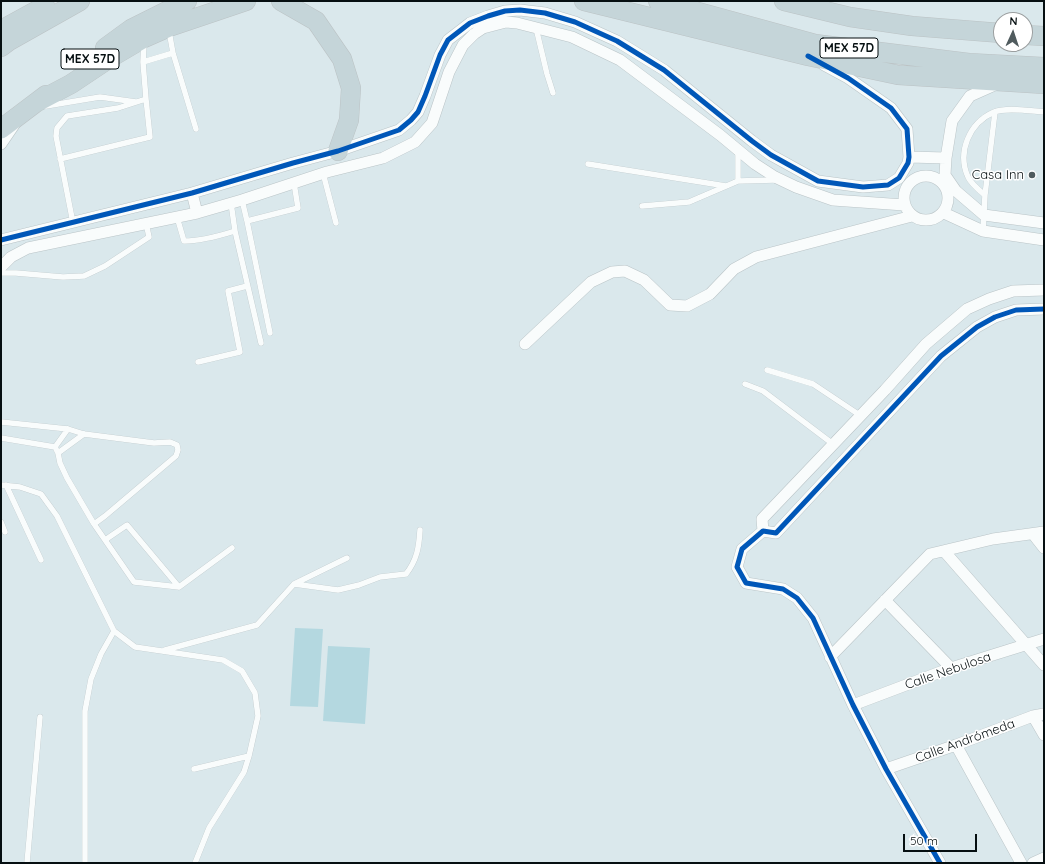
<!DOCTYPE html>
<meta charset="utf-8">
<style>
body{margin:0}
#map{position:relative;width:1045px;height:864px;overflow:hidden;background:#dae8ec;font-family:Quicksand,sans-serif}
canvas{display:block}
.frame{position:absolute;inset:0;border:2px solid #060f11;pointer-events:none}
.north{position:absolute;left:993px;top:12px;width:40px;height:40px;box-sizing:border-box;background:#fff;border:1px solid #9b9fa0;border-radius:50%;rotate:3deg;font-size:11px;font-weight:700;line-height:16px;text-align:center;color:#060f11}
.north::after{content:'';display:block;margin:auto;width:14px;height:18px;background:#505b5e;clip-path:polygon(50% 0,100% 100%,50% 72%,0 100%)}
.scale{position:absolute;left:903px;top:834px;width:74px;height:18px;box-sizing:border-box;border:2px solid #060f11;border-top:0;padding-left:5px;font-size:12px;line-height:14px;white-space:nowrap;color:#060f11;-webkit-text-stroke:3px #fff;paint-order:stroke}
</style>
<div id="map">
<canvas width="1045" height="864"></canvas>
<div class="frame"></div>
<div class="north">N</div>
<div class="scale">50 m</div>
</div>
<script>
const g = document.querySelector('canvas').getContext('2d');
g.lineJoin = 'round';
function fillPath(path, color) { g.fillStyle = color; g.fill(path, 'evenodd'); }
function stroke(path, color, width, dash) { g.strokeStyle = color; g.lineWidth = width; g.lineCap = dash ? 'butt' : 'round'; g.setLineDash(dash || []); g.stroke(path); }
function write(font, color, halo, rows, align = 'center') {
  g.font = font + ' Quicksand,sans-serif'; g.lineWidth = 3; g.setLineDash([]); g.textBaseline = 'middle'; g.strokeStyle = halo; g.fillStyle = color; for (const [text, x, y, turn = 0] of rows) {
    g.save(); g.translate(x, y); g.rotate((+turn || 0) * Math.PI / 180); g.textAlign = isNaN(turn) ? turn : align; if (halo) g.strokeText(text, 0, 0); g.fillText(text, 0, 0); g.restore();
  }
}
fillPath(new Path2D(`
 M295,628L323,629L318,707L290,706Z
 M328,646L370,648L365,724L323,721Z`), '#b4d8e0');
const lane = new Path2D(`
 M536,28L547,74L553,93
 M173,53L196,129
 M143,62L173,53L169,31
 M46,106L100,97L136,102
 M738,151V181
 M60,159L150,137L146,99
 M588,164L726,186
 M323,173L336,223
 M985,195L995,112
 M242,200L247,221L298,208L294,183
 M642,206L689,202L738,181L775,180
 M177,217L184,241C201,241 219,236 235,231L231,203
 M247,221L270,333
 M73,223L56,136L57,128L67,116L118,108L146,99L143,62L144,42
 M235,231L261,343
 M983,231L985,195C979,190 972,185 968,177C957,152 969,123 994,112C1007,107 1030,111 1044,112
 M1,273H16L63,277L84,276L105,266L149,237L146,223
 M198,362L240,352L228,291L247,286
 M767,370L813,384L861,416
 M745,384L763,391L833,444
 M1,422L68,429L84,434L154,443L170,442L177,445L178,450L176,456L105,516L94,524L67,478L60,463L58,453L55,447L1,438
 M55,447L68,429
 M58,453L84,434
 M1,485L20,487L41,494L57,516L114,631L101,654L91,679L85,711V863
 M6,485L41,560
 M1,522L5,532
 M94,524L134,582L179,587L232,548
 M105,540L127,525L179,587
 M294,584L338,590L359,585L380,577L406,574C417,560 419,547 420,530
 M114,631L135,647L223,660L242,671L255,693L258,716L249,756L244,772L209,828L195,863
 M165,650L257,625L294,584L347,558
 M194,769L249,756
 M27,863L40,717`);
const street = new Path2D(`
 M997,84L970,96L952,121L946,158L945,175L956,191L984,215L1044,223
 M1,144L14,125
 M909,157L946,158
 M904 198a22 22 0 1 1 44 0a22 22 0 1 1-44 0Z
 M192,193L197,213
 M944,213L983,231L1044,240
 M1,240L192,193L293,163L338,151L399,130L411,120L418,112L425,96L440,55L448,40L470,23L488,16L505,11L520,10L545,13L575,22L617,41L664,70L752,141L771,155L818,181L863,187L888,185L899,178L908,163L909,157L907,129L891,108L848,78L824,65
 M1,267L11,257L28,248L197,213L242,200L327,172L383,158L415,142L432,123L449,72L463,45L474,34L483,28L506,22L517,23L572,37L620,60L720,135L755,164L775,177L796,187L833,200L904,205
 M525,344L591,282L612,272L625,271L644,280L670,305L687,306L710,294L734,269L756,257L912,216
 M763,531L762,519L885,390L926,344L967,309L989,299L1013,291L1044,290
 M1033,534L1044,548
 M944,551L1044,665
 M885,600L951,668
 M830,657L930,554L993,539L1044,532
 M853,705L951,668L1044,639
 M1033,716L1044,735
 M956,745L1021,863
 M886,769L956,745L1033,716L1044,714
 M940,863L886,769L853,705L813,618L797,598L783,589L746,583L737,567L742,549L763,531L776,533L941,356L977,327L995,317L1016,310L1044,309
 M1033,863L1044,858`);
const highway = new Path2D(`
 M281,1L316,21L342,59L351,88L349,120L338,151
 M584,1L808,56L898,75L1044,84
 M658,1L815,44L969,63L1044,67
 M784,1L850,17L912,26L1001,33
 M1,30L45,6
 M1025,35L1044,36
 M1,47L9,41L80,1
 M105,48L131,29L187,1
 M37,102L71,84L110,58L144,38L169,27L246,1
 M1,129L46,95`);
stroke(lane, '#bac4c7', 6);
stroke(street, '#bac4c7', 12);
stroke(highway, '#bbc2c4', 20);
stroke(lane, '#f9fcfc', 5.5);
stroke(street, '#f9fcfc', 11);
stroke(highway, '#c5d5d9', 19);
stroke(new Path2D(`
 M1,240L192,193L293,163L338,151L399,130L411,120L418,112L425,96L440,55L448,40L470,23L488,16L505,11L520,10L545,13L575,22L617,41L664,70L752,141L771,155L818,181L863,187L888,185L899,178L908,163L909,157L907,129L891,108L848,78L808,56
 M940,863L886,769L853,705L813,618L797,598L783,589L746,583L737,567L742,549L763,531L776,533L941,356L977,327L995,317L1016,310L1044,309`), '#0057b8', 5);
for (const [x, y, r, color] of [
 [1032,175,4,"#505b5e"]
]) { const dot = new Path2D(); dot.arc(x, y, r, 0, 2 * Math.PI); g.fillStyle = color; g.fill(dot); stroke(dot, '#fff', 1.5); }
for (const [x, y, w] of [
 [849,48,58],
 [90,59,58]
]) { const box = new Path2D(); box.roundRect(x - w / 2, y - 10, w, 20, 3); g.fillStyle = '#fff'; g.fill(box); stroke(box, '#060f11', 1); }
write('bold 12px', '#060f11', null, [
 ["MEX 57D",849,48],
 ["MEX 57D",90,59]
]);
write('13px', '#060f11', '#fff', [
 ["Casa Inn",1024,175]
], 'right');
write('13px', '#060f11', '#fff', [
 ["Calle Nebulosa",948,671,-19],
 ["Calle Andrómeda",965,741,-20]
]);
</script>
